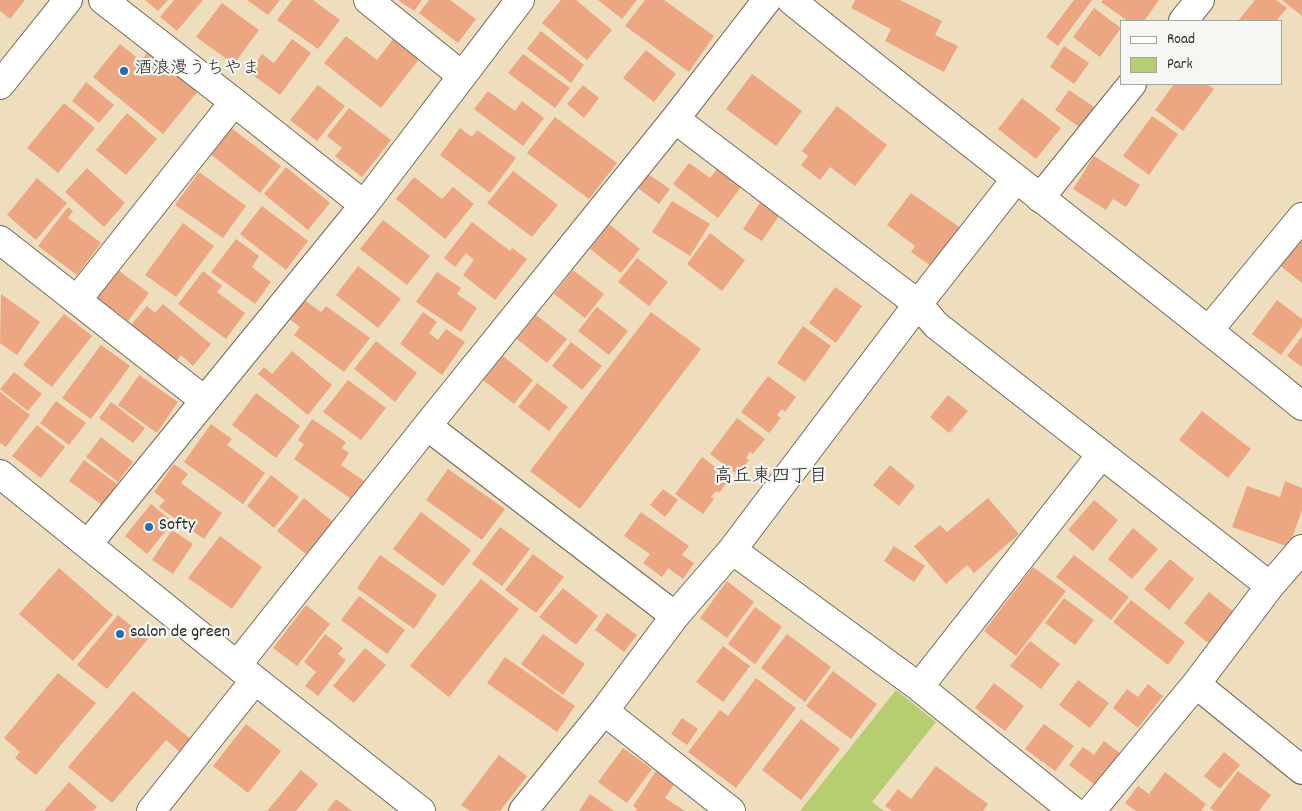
<!DOCTYPE html>
<meta charset="utf-8">
<style>
body{margin:0}
#map{position:relative;width:1302px;height:811px;overflow:hidden;background:#efdebe;font-family:Dekko,sans-serif}
canvas{display:block}
.legend{position:absolute;left:1120px;top:20px;width:162px;height:65px;box-sizing:border-box;background:#f6f6f2;border:1px solid #a5a5a2;margin:0;padding:6px 9px;list-style:none;font-size:15px;color:#2b2b2b}
.legend li{display:flex;align-items:center;gap:10px;height:25px}
.legend b{width:25px;border:1px solid #a5a5a2}
</style>
<div id="map">
<canvas width="1302" height="811"></canvas>
<ul class="legend">
<li><b style="height:6px;background:#fff"></b>Road</li>
<li><b style="height:14px;background:#b7cd71"></b>Park</li>
</ul>
</div>
<script>
const g = document.querySelector('canvas').getContext('2d');
g.lineJoin = 'round';
function fillPath(path, color) { g.fillStyle = color; g.fill(path, 'evenodd'); }
function stroke(path, color, width, dash) { g.strokeStyle = color; g.lineWidth = width; g.lineCap = dash ? 'butt' : 'round'; g.setLineDash(dash || []); g.stroke(path); }
function write(font, color, halo, rows, align = 'center') {
  g.font = font + ' Dekko,"Klee One",sans-serif'; g.lineWidth = 4.5; g.setLineDash([]); g.textBaseline = 'middle'; g.strokeStyle = halo; g.fillStyle = color; for (const [text, x, y, turn = 0] of rows) {
    g.save(); g.translate(x, y); g.rotate((+turn || 0) * Math.PI / 180); g.textAlign = isNaN(turn) ? turn : align; if (halo) g.strokeText(text, 0, 0); g.fillText(text, 0, 0); g.restore();
  }
}
fillPath(new Path2D(`
 M896,690L936,722L872,802L884,811H800Z`), '#b7cd71');
fillPath(new Path2D(`
 M0,0H25L10,19L0,11Z
 M145,0H168L158,11Z
 M174,0H203L177,31L160,17Z
 M247,0H280L268,15Z
 M292,0H313L340,20L318,49L277,20Z
 M398,0H422L414,11Z
 M429,0H450L476,19L458,43L419,13Z
 M561,0H576L612,30L587,60L542,23Z
 M598,0H637L622,19Z
 M645,0H664L714,36L689,72L625,26Z
 M855,0H900L942,21L935,35L958,46L944,72L885,41L891,29L851,8Z
 M1074,0H1092L1058,46L1046,37Z
 M1103,0H1159L1144,21H1128L1101,2Z
 M1255,0H1276L1287,8L1276,21H1238Z
 M1282,0H1302V16Z
 M222,3L259,30L234,64L196,37Z
 M1094,8L1121,28L1100,57L1073,37Z
 M541,31L584,65L571,83L527,49Z
 M346,36L377,60L394,38L420,58L381,108L324,63Z
 M292,39L311,53L280,95L249,72L262,54L274,63Z
 M120,44L141,61L152,47L201,87L163,134L93,77Z
 M1064,46L1089,63L1074,84L1050,67Z
 M646,50L676,74L654,102L623,78Z
 M523,54L570,88L555,108L508,73Z
 M752,74L802,111L776,146L726,109Z
 M86,82L114,105L99,123L72,101Z
 M1174,84H1207L1214,89L1183,131L1155,110Z
 M318,85L345,106L317,141L290,120Z
 M583,85L599,98L584,118L567,104Z
 M1069,90L1094,107L1079,127L1055,110Z
 M488,91L515,111L522,101L544,118L523,146L474,109Z
 M1022,98L1061,128L1036,159L998,129Z
 M64,103L95,128L58,173L27,148Z
 M837,106L887,145L855,186L830,167L820,180L801,165L808,156L802,151Z
 M349,108L391,140L362,177L335,156L342,148L327,136Z
 M127,113L157,139L126,175L96,150Z
 M1152,116L1178,134L1149,175L1123,156Z
 M555,117L617,163L589,199L527,153Z
 M230,127L281,166L260,193L209,153Z
 M460,128L472,137L477,130L516,158L490,193L440,155Z
 M1094,156L1140,185L1126,207L1113,199L1106,210L1073,189Z
 M689,163L710,178L717,169L741,187L718,218L673,184Z
 M286,167L330,203L308,230L264,194Z
 M87,168L125,203L104,227L65,192Z
 M513,171L558,205L532,237L487,203Z
 M199,172L246,206L223,238L175,205Z
 M648,174L670,189L659,204L638,188Z
 M414,177L442,199L453,187L474,204L445,239L396,199Z
 M37,178L67,203L36,240L7,215Z
 M911,193L962,229L934,268L911,252L915,246L887,225Z
 M672,201L710,224L690,256L652,232Z
 M761,201L780,214L762,241L743,229Z
 M262,206L308,241L286,270L240,234Z
 M68,207L73,211L68,218L101,243L77,275L38,246Z
 M383,220L430,256L407,285L360,249Z
 M472,222L510,251L512,248L527,259L495,300L463,275L474,260L466,253L455,267L444,258Z
 M183,223L214,246L176,297L145,275Z
 M609,224L640,249L621,273L590,249Z
 M710,233L745,260L722,291L687,264Z
 M1302,238V283L1278,264Z
 M236,239L259,256L252,267L271,282L255,304L211,272Z
 M637,258L668,282L649,306L618,282Z
 M358,266L401,299L378,328L336,295Z
 M114,267L149,293L128,321L93,295Z
 M573,270L604,294L585,318L554,294Z
 M203,271L222,286L217,292L245,313L226,339L178,304Z
 M437,272L461,288L457,294L477,308L461,332L416,302Z
 M835,287L862,306L836,343L809,323Z
 M1,294L40,322L17,355L0,343Z
 M303,299L321,312L326,306L370,338L344,372L294,335L300,327L288,318Z
 M1277,300L1302,319V327L1281,355L1252,334Z
 M163,304L211,344L193,366L181,355L175,363L130,326L147,306L155,313Z
 M597,307L628,331L609,355L578,331Z
 M423,312L437,322L429,333L438,340L446,329L465,342L442,375L400,344Z
 M651,312L701,349L580,509L530,471Z
 M64,314L92,336L52,387L23,365Z
 M536,315L567,339L547,363L517,339Z
 M803,326L831,346L805,382L777,363Z
 M1302,336V367L1287,356Z
 M376,341L417,373L395,402L354,369Z
 M571,342L602,366L582,390L552,366Z
 M101,345L130,366L91,419L62,398Z
 M292,351L332,385L308,415L258,374L264,367L272,374Z
 M503,356L533,380L514,404L483,380Z
 M14,372L42,394L28,411L0,389Z
 M139,375L178,402L157,433L118,405Z
 M768,376L796,397L785,412L782,409L777,415L781,418L769,433L741,412Z
 M348,380L386,408L361,440L323,412Z
 M537,383L568,407L549,431L518,407Z
 M0,392L30,415L6,447L0,443Z
 M256,393L300,426L276,458L232,425Z
 M948,395L968,411L949,433L930,417Z
 M56,401L86,423L69,445L40,423Z
 M111,402L145,428L133,443L99,418Z
 M1202,411L1251,449L1228,478L1179,440Z
 M737,418L765,439L753,454L750,452L746,458L749,460L738,475L710,454Z
 M312,419L346,442L342,448L349,453L341,465L364,481L351,499L294,459L304,444L298,440Z
 M211,424L232,439L227,445L265,473L243,504L184,462Z
 M37,425L65,447L41,478L12,456Z
 M101,437L133,462L118,482L86,457Z
 M702,457L730,478L719,493L716,491L711,497L714,499L703,514L675,494Z
 M84,460L117,484L102,505L69,481Z
 M174,464L188,474L181,483L222,513L204,539L159,507L165,500L154,492Z
 M890,465L915,486L899,506L873,485Z
 M448,469L505,509L482,540L426,500Z
 M271,475L299,497L274,528L247,506Z
 M1285,481L1302,488V510L1289,547L1232,527L1247,486L1280,497Z
 M663,489L678,500L665,517L650,505Z
 M304,498L333,522L306,554L277,531Z
 M988,498L1019,534L974,573L967,565L946,584L914,546L940,525L947,532Z
 M1094,500L1118,520L1093,551L1068,530Z
 M151,504L173,522L147,554L125,536Z
 M421,512L471,550L443,586L393,549Z
 M641,512L689,546L682,555L694,563L683,579L668,568L662,577L643,563L650,554L624,536Z
 M500,527L530,549L502,586L472,564Z
 M1133,528L1158,549L1132,579L1108,559Z
 M172,530L193,544L173,574L152,560Z
 M220,536L262,567L232,609L188,578Z
 M894,546L925,566L914,582L884,561Z
 M533,554L564,577L536,613L505,590Z
 M380,555L437,595L414,629L357,588Z
 M1074,555L1129,597L1111,620L1056,577Z
 M1170,559L1194,579L1169,610L1144,589Z
 M1033,567L1066,591L1016,656L984,631Z
 M59,568L113,615L73,661L19,614Z
 M481,579L519,609L449,697L410,666Z
 M727,581L754,602L727,638L700,618Z
 M563,588L598,616L576,645L539,617Z
 M1209,592L1234,612L1208,643L1184,623Z
 M359,596L405,630L387,654L341,620Z
 M1064,598L1094,620L1075,645L1045,623Z
 M1131,600L1185,642L1168,665L1113,622Z
 M306,605L330,624L297,666L273,648Z
 M755,607L782,627L755,664L728,644Z
 M607,613L637,635L624,652L595,630Z
 M118,615L148,639L107,689L77,665Z
 M325,634L343,648L338,654L346,660L318,696L305,686L316,672L304,662Z
 M543,634L585,664L563,695L521,664Z
 M787,634L831,667L805,702L761,668Z
 M1030,641L1060,664L1041,689L1010,666Z
 M723,646L750,666L723,702L696,682Z
 M365,648L386,665L354,703L333,686Z
 M505,657L575,706L557,732L487,683Z
 M833,671L877,704L851,739L806,706Z
 M58,673L96,703L36,775L15,758L20,752L4,738Z
 M756,678L796,708L736,788L688,752L720,710L728,716Z
 M1078,680L1109,703L1090,728L1059,705Z
 M994,683L1024,706L1005,731L975,708Z
 M1148,684L1163,696L1138,728L1113,708L1127,689L1138,697Z
 M133,691L193,741L182,754L166,740L112,803L68,767Z
 M682,718L698,729L687,745L671,734Z
 M801,719L840,749L801,800L762,770Z
 M246,724L281,751L248,793L213,766Z
 M1044,724L1074,746L1055,771L1025,749Z
 M1104,741L1120,753L1095,785L1069,765L1083,747L1094,755Z
 M623,748L652,769L627,803L598,782Z
 M1224,752L1240,765L1220,789L1204,776Z
 M499,755L527,776L500,811H470L461,805Z
 M936,766L988,804L983,811H892L885,806L898,789L911,799Z
 M301,770L318,784L296,811H267Z
 M656,771L675,783L665,798L685,811H635L637,809L633,806Z
 M1238,771L1271,795L1259,811H1214L1210,808Z
 M1165,772L1206,804L1201,811H1136L1125,803L1138,786L1149,794Z
 M69,782L97,807L93,811H44Z
 M590,794L614,811H579Z
 M336,799L352,811H327Z`), '#eca682');
const street = new Path2D(`
 M103,0L234,102L364,205
 M368,0L461,75
 M1183,21L1200,0
 M675,119L918,304L1016,179
 M1040,198L1132,84
 M0,240L204,400
 M77,300L234,102
 M1209,330L1302,217
 M427,426L675,616
 M88,544L364,205L520,0
 M732,550L918,304L936,325L1270,586L1196,684
 M1270,586L1302,549
 M237,665L427,426L675,119L767,0
 M919,687L1101,455
 M604,711L731,811
 M151,811L255,680
 M523,811L604,711L675,616L732,550L919,687L1073,811
 M1091,811L1196,684L1302,770`);
const secondary = new Path2D(`
 M791,0C960,137 1134,268 1302,406
 M0,85L68,0
 M0,474L255,680L421,811`);
stroke(street, '#706a5e', 30);
stroke(secondary, '#706a5e', 30);
stroke(street, '#fff', 28);
stroke(secondary, '#fff', 28);
for (const [x, y, r, color] of [
 [124,71,5,"#1f6fb2"],
 [149,527,5,"#1f6fb2"],
 [120,634,5,"#1f6fb2"]
]) { const dot = new Path2D(); dot.arc(x, y, r, 0, 2 * Math.PI); g.fillStyle = color; g.fill(dot); stroke(dot, '#f6f6f2', 2); }
write('18px', '#2b2b2b', '#f6f6f2', [
 ["酒浪漫うちやま",134,71],
 ["Softy",159,527],
 ["salon de green",130,634]
], 'left');
write('19px', '#2b2b2b', '#f6f6f2', [
 ["高丘東四丁目",771,478]
]);
</script>
